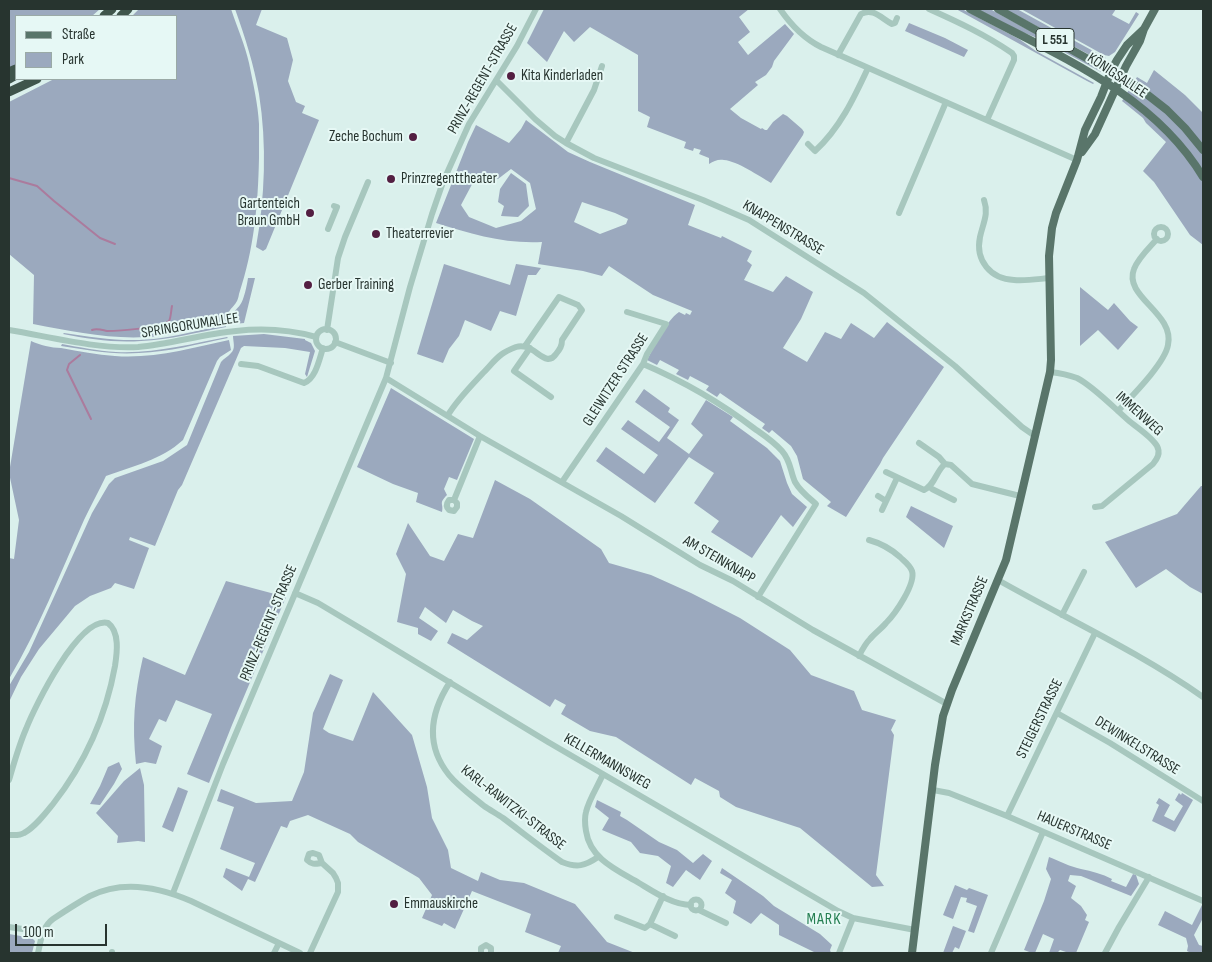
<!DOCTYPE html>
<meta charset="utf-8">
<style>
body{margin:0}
#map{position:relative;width:1212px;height:962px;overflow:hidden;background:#daf0ec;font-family:"Sofia Sans Condensed",sans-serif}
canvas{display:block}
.frame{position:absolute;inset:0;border:10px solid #27342f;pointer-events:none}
.legend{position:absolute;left:15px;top:15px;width:162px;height:65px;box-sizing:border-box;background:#e6f8f5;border:1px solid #9aaaa6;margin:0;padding:6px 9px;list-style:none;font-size:15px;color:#27342f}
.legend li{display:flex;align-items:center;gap:10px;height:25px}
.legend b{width:25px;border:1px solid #9aaaa6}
.scale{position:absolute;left:15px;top:924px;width:92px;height:22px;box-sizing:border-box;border:2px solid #27342f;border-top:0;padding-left:6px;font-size:15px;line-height:18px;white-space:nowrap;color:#27342f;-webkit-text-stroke:4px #e6f8f5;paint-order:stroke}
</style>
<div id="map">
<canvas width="1212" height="962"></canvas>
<div class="frame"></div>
<ul class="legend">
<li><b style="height:6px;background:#59756a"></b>Straße</li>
<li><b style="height:14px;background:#9ba9be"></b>Park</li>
</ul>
<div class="scale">100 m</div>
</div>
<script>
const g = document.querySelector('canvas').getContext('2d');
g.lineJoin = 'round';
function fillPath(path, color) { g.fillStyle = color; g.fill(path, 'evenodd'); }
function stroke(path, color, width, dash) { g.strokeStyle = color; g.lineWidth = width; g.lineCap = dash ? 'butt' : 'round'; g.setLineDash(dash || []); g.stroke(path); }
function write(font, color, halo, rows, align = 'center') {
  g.font = font + ' "Sofia Sans Condensed",sans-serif'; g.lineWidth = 4; g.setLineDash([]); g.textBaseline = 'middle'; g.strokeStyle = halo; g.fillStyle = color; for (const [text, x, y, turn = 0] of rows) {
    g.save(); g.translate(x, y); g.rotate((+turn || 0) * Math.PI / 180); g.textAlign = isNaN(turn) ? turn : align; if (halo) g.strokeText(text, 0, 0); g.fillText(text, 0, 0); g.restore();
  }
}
fillPath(new Path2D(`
 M9,9H100L92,16H16V66L9,69Z
 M139,9H231C237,27 245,45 249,63C253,83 258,104 259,124C259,135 259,147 259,158C258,206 254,249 239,294C237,309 227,305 227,323C204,326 182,333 159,336C116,341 75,332 33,324L34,275L9,254V102L54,79H176V16H132Z
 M235,9H262L256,25L287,38L293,60L288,81L296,102L305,106L302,113L319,120L266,249L263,251L256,247C265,198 267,144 259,94C254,65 245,37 235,9Z
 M544,9H749L739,17L750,32L738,42L748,55L785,24L794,34L774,61L772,67L766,75L755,82L758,85L730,109L741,118L761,129L762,128L765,130H767L773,122L783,114L787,116L802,129L804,132L803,135L771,183C759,176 737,161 724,160C718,159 714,161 709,164V158L699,154L701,150L694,148L693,151L684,148L686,142L647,127L650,117L638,111V55L590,27L574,42L564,31L547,62L527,43Z
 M956,9H962L1019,39L1036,51L1094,83L1093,84L1087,81Z
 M977,9H990L1102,70L1101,72L1042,40L1022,32Z
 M1005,9H1017L1104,57H1105L1106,61L1099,60Z
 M1021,9H1106L1107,10L1116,9L1112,15L1129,24L1136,12L1139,14L1115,52L1109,56L1104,55Z
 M909,23L945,38L968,50L964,57L905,31Z
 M1154,70L1185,95L1203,113V245L1190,235L1154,182L1143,171L1166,142L1146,123L1143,118L1122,101L1137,77L1147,83Z
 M526,120L568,152L590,162L695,205L688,225L721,238L722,236L752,251L747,261L752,265L744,280L773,292L786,276L813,292L801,319L783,348L807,362L825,332L841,339L851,323L874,338L887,322L944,367L883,458L880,464L846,517L827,506L831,502L803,479L797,456L791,446L772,430L769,433L762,428L765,424L720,393L717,397L706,390L709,386L690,376L688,380L676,374L679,370L660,360L657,365L647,360C655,346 665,322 679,312L685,315L686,313L690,315L692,311L653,295L609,266L602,276L583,271L538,264L542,242C504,244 472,234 436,223L468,142L476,125L509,143L521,129ZM511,169L530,183L536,209L521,221L496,228L469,217L461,205L478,173L498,179ZM582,202L615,213L628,219L626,224L600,234L574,222Z
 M511,173L526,184L529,206L518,217L501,216L504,206L498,202L500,189Z
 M444,264L510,285L516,264L541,268L536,275H528L516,316L500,311L491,331L465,320L459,336L449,349L443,363L417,354Z
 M248,278H255L244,323L234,324L231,322C232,311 234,313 240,305C244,300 247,285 248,278Z
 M1080,287L1108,310L1114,303L1130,321L1138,327L1118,350L1098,330L1080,346Z
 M226,326V327C198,332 170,340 141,341C115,343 89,339 63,334L64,333C96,338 128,343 161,338C183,335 204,328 226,326Z
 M264,334L305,339V340L311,343L315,351L307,377L305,374L310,352L285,348L244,346L241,348L182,485L178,490L155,546L130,537L129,540L149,548L134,589L115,583L111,588L90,596L75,606L39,649L21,677L9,702V686L29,652L92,513L109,484L115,478L163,461L187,445L221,362C224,358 228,357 231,353C236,349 233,341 233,336Z
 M227,337L228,338C198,344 169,352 139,353C113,355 87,350 61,346L62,344C79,347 97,351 116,352C153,354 190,344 227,337Z
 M229,340L231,350L220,357L217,361L183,440C161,460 133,466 106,476C99,491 91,505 84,520C60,574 39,628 9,679V558L14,559L19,520L9,473L31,341C40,345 51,348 61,348C79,351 97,355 115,356C153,359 192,348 229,340Z
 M391,388L474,439L457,480L449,477L444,489L447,495C438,504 444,503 442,512L416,502L418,493L393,484L357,467Z
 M644,389L670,408L668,412L679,420L667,438L689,454L703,435L691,424L706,400L733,417L730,421L767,448L780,461L787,483L792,494L807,507L793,527L781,515L752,558L711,532L719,521L694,503L714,473L689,457L655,503L596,461L606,447L644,474L658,455L621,429L628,420L659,442L670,427L635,402Z
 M495,480L530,499L601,549L609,563L651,575L691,593L740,618L790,650L811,675L854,691L862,710L896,720L891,730L894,735L876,875L884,886L872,887L800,828L736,807L720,797L719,791L695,778L691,785L616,737L590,731L561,714L566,705L555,699L550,707L447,643L452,633L467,640L483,626L472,621L453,610L446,623L425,607L419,618L438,631L431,641L418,634V628L397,622L406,574L396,554L408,523L430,556L444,561L458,534L473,538Z
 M1201,486H1203V594L1190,587L1166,569L1136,588L1105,542L1177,514Z
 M911,506L953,526L944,548L906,517Z
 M226,581L286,597L232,725L209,783L187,774L212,714L176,700L166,722L159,719L149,739L162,746L156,764L145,762L136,764C132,725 134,696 143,657L185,675Z
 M330,674L343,680L323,729L329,733L353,741L373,692L412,735L427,787L432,818L448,850L451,868L478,881L481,872L500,880L524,883L575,904L607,942L635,953H558L561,946L525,932L531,914L472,891L455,929L444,923L442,926L422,918L432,895L419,878L358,842L350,834L308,815L290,821L287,828L281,826L255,882L248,879L242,891L223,877L226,868L249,877L255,863L220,849L234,807L217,801L221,789L256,803L292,801L304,772L313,713Z
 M119,762L122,769L114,784L100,805L90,804L100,786L108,767Z
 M140,768L144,785L145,842L138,841L117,843L118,836L96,813L124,781Z
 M178,787L188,791L173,832L162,827Z
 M1179,793L1181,795L1182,793L1193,800L1175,832L1152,821L1159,805L1156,803L1159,798L1170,805L1164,816L1174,821L1183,806L1175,800Z
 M597,800L621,812L620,816L627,820L659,842L677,850L693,863L703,854L712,861L700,880L686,870L673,887L666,883L671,866L658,856L640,853L631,842L602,830L609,818L595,807Z
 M1049,857C1059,861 1071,867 1081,869C1092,871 1102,874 1112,879L1111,881L1126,887L1133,874L1136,875L1139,884L1131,896L1081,876L1070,875L1068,881L1076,886L1071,898L1081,906L1087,915L1085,920L1089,922L1076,953H1069L1060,950L1057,953H1049L1054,939L1043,934L1035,953H1032L1024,950L1044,901L1051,879L1046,869Z
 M722,868L763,896L774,906L820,934L832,945L830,950L831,953H816L779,935V925L761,913L751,924L733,913L736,901L725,893L732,880L720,873Z
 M955,885L967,890L969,888L988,895L974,933L968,931L977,906L966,902L967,898L961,897L953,919L943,915Z
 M1202,905H1203V918L1194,935L1199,945L1203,946V953H1191L1187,951L1188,946L1186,938L1158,925L1165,911L1192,925Z
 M953,926L966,931L959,949L955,947L952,953H943Z
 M9,934L32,938L35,941L32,953H9Z`), '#9ba9be');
stroke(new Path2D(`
 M9,178L37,186L54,201L100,238L115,244
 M92,330C97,328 102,330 107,331C117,331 163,328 169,321C171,318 171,310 172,306
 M80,355L69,364L67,370L91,419`), '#ab7b9d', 2);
stroke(new Path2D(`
 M780,9C791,25 803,38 821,47L1077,160
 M929,9C958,22 986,35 1012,53L1014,56V60L987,120
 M838,55L861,14C873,7 882,19 892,24L895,23L897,18
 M496,80L535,119L555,136L566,143L594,158L703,200L749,220L864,293L955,366L1022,427L1035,436
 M566,143L594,90L602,66
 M808,144L815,151C840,128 854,98 868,68
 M984,200C989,214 983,223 980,237C975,261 991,279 1014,280C1026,281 1038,279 1050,278
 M899,213L946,102
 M1154 234a7 7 0 1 1 14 0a7 7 0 1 1-14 0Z
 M328,229L337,207L334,206
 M316 339a10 10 0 1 1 20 0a10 10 0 1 1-20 0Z
 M9,330C51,337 95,349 138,347C171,344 203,334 236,331C263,328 291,330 316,337
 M327,330L338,258L345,237L368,182
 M335,342L391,363
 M530,348L514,371L551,397
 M241,364L258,366L304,383C316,378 319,360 323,348
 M643,364C683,381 721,403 755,429C765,436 774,442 782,451C791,461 790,471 795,482C800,491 809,498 816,504L758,597
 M1050,372C1059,373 1069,375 1077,378C1093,386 1114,408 1128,420C1136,427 1152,437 1157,446C1161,453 1157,459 1153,464L1102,506L1095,507
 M386,378L480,436L621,516L700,565L733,581L813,630L947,704
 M1118,411C1132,396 1165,363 1168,345C1175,313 1123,297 1134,269C1138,258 1149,248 1157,239
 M448,415C457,400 471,386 483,373C489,367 495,359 502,354C506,351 511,349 516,347C534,341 545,370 556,354C560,349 562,346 562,340L582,310L578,305L559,297L525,346
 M919,443L939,457L945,464L951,465L972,484L1020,496
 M886,472L924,490C935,485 936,471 945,464
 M562,482L643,364L647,354L666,324L627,312
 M930,487L932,489L954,500
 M878,496L886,501
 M454,500L457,503V507L454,511L449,510C446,507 446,504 449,500H454L480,436
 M882,510L897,478
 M998,580C1067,619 1139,652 1203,697
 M295,593L318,603L365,631L548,742L838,911L853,918L915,930
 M1062,615L1084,572
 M859,656C862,650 865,644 870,639C875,633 881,629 886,623C895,614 916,584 912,571C910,565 904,561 900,557C891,549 880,543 869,540
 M450,682C430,713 425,745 449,775C459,787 472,796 484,806C490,810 497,814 503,818C523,833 542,848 562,862C577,868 585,866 598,857
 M1057,713L1110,743L1203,801
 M603,774C598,786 589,799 586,812C584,819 585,825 586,831C590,859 617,870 639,883C654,892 673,905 691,905
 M9,780C14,763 19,745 26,729C35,706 79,616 108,623C120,632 117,653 115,666C106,716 85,763 53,804C45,814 35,827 24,833C19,836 14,835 9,835
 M933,790L949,793L1007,816L1203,901
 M1007,816L1095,633
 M173,893L223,764L386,378L410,287L432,214L443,182L469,124L517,46L536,9
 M690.5 905a5.5 5.5 0 1 1 11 0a5.5 5.5 0 1 1-11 0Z
 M699,910L726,923
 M617,917L645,928L650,924L663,896
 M650,924L675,936
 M9,927L43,932
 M112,952V953
 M38,953C41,940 42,927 53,919C65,911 77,903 90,896C122,880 159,887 191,901L300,953
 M274,953L279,943
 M310,953L338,892V883L336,878L333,873L322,863L319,855L313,853L309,854L307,860C312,865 315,864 322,863
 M481,953V948L486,945L491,948V953
 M839,953L853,918
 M991,953L1043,832
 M1105,953L1119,927L1149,877`), '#a7c7be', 6);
stroke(new Path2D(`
 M970,9C1054,54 1152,92 1203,177
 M998,9L1135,85L1167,110L1185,128L1203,150
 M1082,152L1095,134L1126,66L1140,41L1144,29L1155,9
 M912,953L935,765L943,716L952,690L1006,560L1050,372L1051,360L1049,256L1052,228L1056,213L1077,160L1085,130L1101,97L1111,71L1117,60L1127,45L1144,29`), '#59756a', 8);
stroke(new Path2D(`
 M104,16L112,9
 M121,16L128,9
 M9,72L16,69
 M9,79L16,75
 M9,92L37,79`), '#3f554b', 9);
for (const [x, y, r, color] of [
 [511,76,5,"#531f42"],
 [413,137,5,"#531f42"],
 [391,179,5,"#531f42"],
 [310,213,5,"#531f42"],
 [376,234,5,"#531f42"],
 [308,285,5,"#531f42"],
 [394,904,5,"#531f42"]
]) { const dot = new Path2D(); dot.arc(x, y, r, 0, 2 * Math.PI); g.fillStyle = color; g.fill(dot); stroke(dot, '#e6f8f5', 2); }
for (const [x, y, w] of [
 [1055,40,38]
]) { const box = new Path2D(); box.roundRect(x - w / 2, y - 11.5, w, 23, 4); g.fillStyle = '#e6f8f5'; g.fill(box); stroke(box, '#27342f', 1); }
write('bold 14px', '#27342f', null, [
 ["L 551",1055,40]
]);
write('15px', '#27342f', '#e6f8f5', [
 ["Kita Kinderladen",521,76],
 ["Zeche Bochum",403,137,"right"],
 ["Prinzregenttheater",401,179],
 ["Gartenteich",300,204,"right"],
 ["Braun GmbH",300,221,"right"],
 ["Theaterrevier",386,234],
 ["Gerber Training",318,285],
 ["Emmauskirche",404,904]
], 'left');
write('15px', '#27342f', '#e6f8f5', [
 ["KÖNIGSALLEE",1117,76,34],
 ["PRINZ-REGENT-STRASSE",483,79,-60],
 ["KNAPPENSTRASSE",783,228,31],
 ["SPRINGORUMALLEE",190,326,-9],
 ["GLEIWITZER STRASSE",616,380,-57],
 ["IMMENWEG",1139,414,42],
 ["AM STEINKNAPP",719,560,30],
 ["MARKSTRASSE",970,611,-67],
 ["PRINZ-REGENT-STRASSE",269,623,-67],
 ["STEIGERSTRASSE",1040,719,-64],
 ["DEWINKELSTRASSE",1137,746,32],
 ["KELLERMANNSWEG",607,762,30],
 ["KARL-RAWITZKI-STRASSE",513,808,38],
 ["HAUERSTRASSE",1074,831,23]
]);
g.letterSpacing = '1px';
write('16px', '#257f52', '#e6f8f5', [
 ["MARK",824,920]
]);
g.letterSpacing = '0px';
</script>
